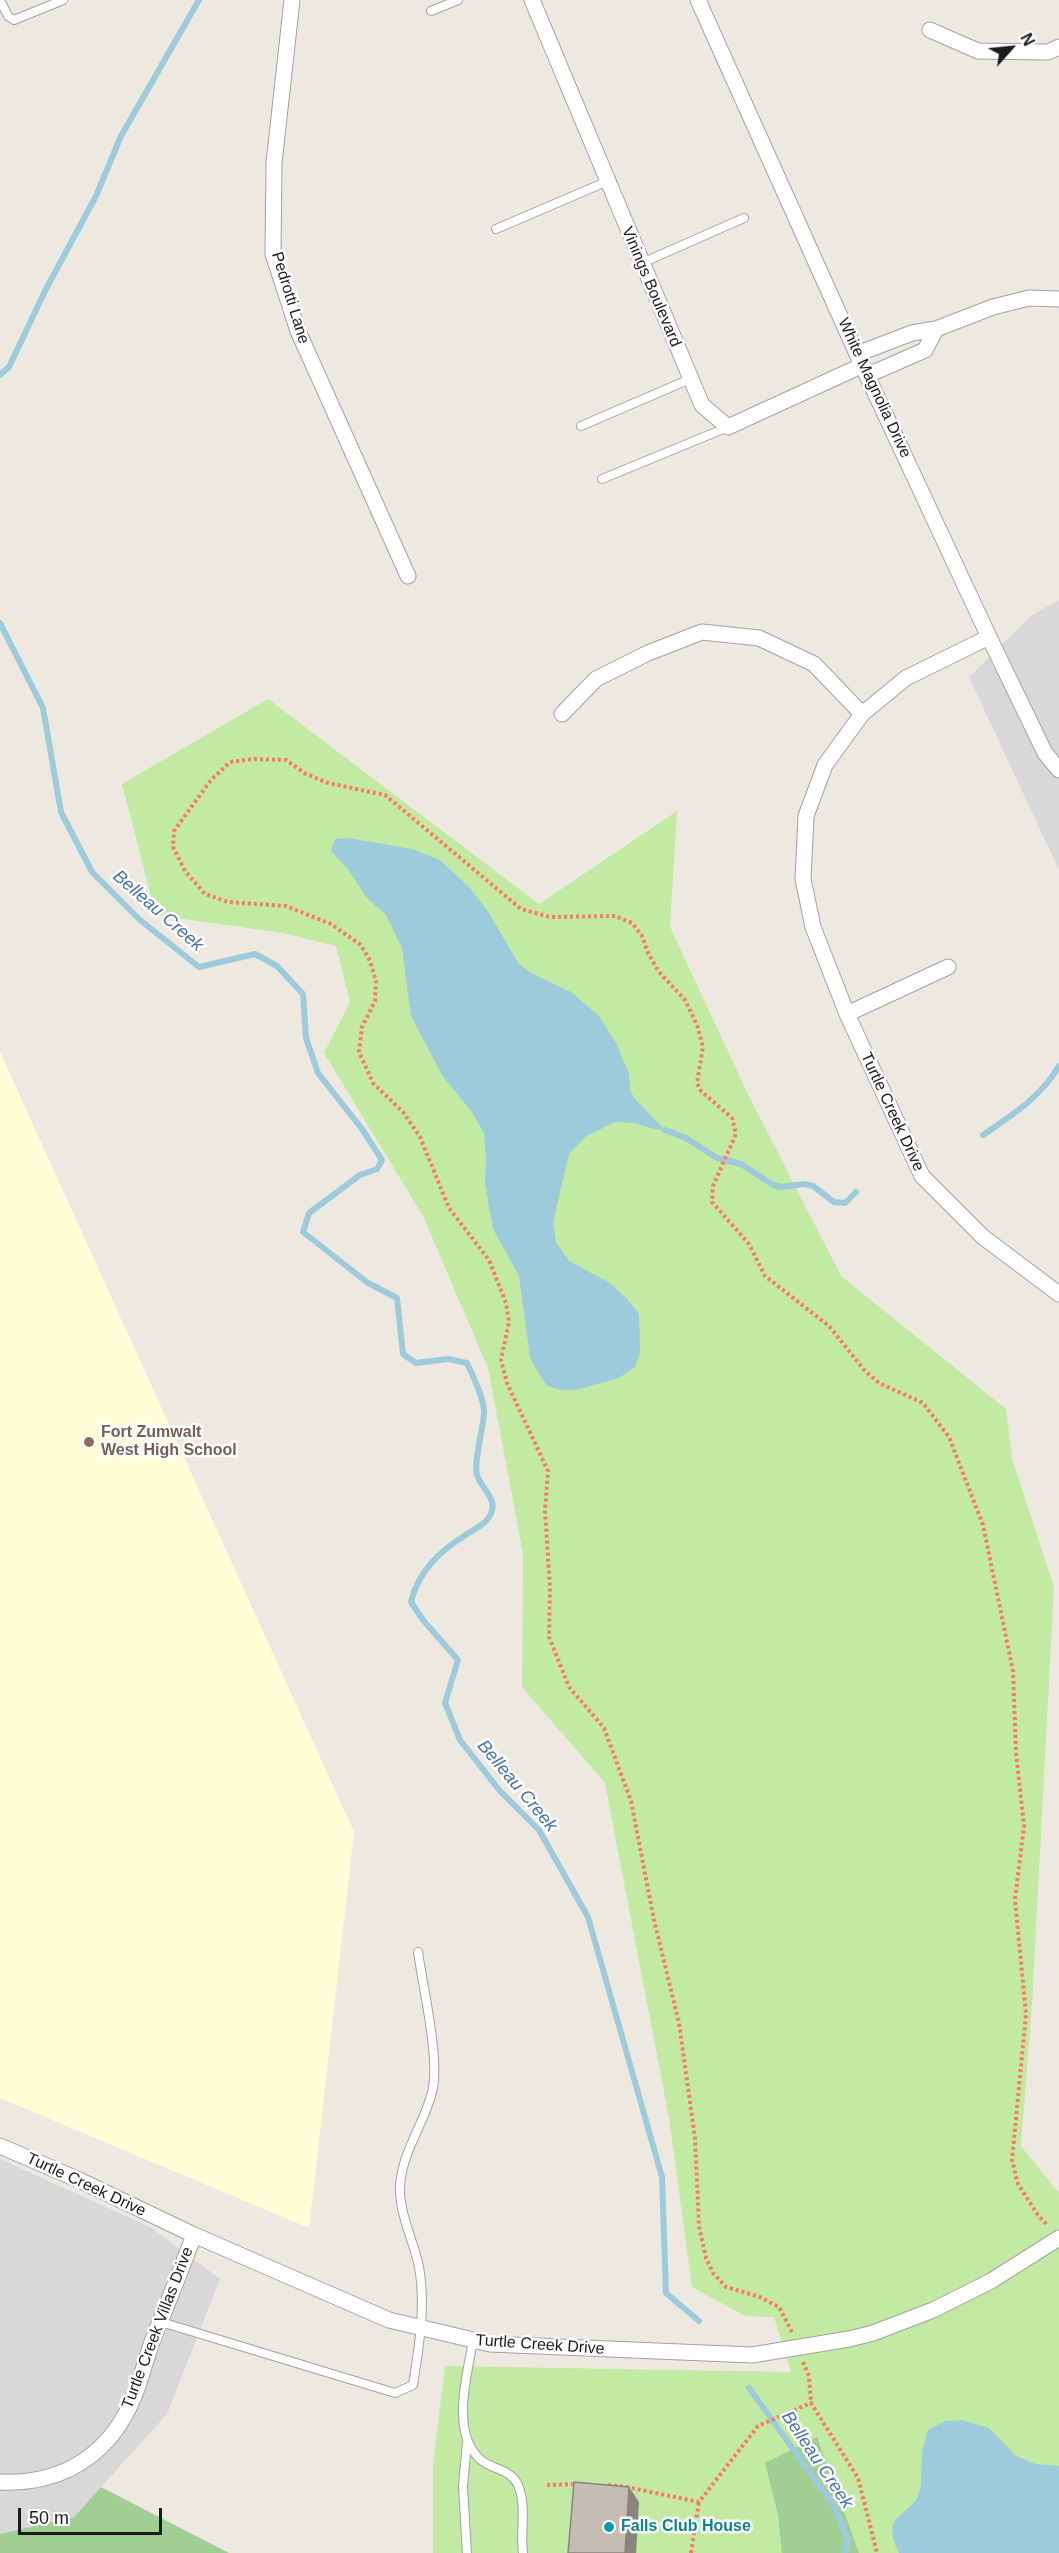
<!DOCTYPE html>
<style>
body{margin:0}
#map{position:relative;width:1059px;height:2553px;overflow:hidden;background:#ede9e0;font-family:Arial,sans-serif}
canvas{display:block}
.north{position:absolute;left:981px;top:18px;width:60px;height:60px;-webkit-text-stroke:4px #fff;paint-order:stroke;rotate:63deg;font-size:16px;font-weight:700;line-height:24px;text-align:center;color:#1b1b1b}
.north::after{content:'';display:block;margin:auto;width:21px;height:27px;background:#1b1b1b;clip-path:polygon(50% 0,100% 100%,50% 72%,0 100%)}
.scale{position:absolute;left:18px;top:2508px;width:144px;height:27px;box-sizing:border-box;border:3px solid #1b1b1b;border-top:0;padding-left:8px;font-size:18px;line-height:21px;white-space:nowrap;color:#1b1b1b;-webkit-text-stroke:4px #fff;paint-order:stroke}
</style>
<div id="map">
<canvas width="1059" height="2553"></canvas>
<div class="north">N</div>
<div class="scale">50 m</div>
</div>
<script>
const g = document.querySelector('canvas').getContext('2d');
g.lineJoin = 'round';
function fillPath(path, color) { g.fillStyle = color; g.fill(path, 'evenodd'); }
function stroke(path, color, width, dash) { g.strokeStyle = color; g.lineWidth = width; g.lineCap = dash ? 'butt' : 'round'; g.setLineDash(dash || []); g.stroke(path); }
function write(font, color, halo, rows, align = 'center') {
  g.font = font + ' Arial,sans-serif'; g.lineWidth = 5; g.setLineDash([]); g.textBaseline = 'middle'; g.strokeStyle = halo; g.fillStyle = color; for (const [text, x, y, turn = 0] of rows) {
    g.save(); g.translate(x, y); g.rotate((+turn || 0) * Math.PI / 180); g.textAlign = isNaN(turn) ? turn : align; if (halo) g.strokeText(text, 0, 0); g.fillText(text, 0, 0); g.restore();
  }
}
fillPath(new Path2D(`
 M1059,600V870L969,677L1032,615Z
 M0,2159L150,2227L220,2279L167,2414L74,2517L0,2534Z`), '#d9d8d8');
fillPath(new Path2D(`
 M0,1052L354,1832L309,2228L0,2098Z`), '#fdffd7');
fillPath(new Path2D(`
 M268,699L539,904L677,811L670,927L747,1092L841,1276L1006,1409L1012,1458L1054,1587L1032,2004L1021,2146L1059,2193V2553H433V2464L445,2366L791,2372L774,2317L745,2316L692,2287L669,2118L605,1783L522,1687L523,1554L488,1368L423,1216L324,1053L350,1002L336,946L283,933L156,915L122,784Z`), '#c2eaa3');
fillPath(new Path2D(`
 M817,2437L859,2553H782L778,2515L765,2463Z
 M101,2487L229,2553H0V2534L74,2517Z`), '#a1ce93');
fillPath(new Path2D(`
 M348,838L412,849L440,860L469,887L487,910L519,964L531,973L571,992L599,1016L617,1045L629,1074L630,1089L634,1098L665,1130L654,1129L634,1123L615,1122L585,1137L569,1154L553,1222L556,1242L569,1261L610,1283L628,1300L639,1314L640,1353L635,1367L619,1378L576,1390H560L548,1386L540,1376L530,1358L519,1276L493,1229L485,1184L486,1157L484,1133L471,1111L442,1075L411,1016L402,948L386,915L366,897L348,869L331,851L335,839Z
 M961,2420L989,2428L1016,2456L1036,2464L1059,2466V2553H899C878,2510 913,2519 920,2490C922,2480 921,2468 922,2457C922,2448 926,2439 928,2430L945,2421Z`), '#9ecbdc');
stroke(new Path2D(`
 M0,375L9,367L45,291L96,196L121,136L199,0
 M0,623L43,708L61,812L92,872L140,920L199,967L255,954L277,966L303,994L306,1038L318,1073L362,1129L382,1160L377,1169L360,1175L309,1213L303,1232L368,1283L397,1298L403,1354L416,1363L448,1359L467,1363C473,1377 483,1395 484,1411C484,1427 473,1462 477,1475C483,1492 502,1501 487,1520C482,1526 471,1531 464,1536C439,1552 418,1572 411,1602L423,1620L458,1660L445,1703L460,1740L500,1791L539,1830L588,1917L662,2177L666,2293L699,2321
 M665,1130L686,1138L717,1158L741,1164L773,1185L781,1187L804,1184L813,1186L834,1202L845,1203L856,1192
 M983,1135C1012,1115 1041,1097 1059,1066
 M749,2388L833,2504L848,2539L845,2553`), '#9ecbdc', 6);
const lane = new Path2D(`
 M0,0L8,16L14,20L63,0
 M431,11L458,0
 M496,229L608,181
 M642,263L744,218
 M581,426L690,379
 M602,479L728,427
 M161,2322L395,2393L413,2385C419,2346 426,2307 419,2267C414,2242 401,2218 400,2192C399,2154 426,2123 433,2088C439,2055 423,1987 418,1952
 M473,2341C467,2376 450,2433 481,2460C493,2470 511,2469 518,2485C527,2506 520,2531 523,2553
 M467,2553L463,2487L467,2442`);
const street = new Path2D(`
 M292,0L274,163L273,254L298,331L408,576
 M532,0L702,405L728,427L863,365
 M698,0L857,354L989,637L1045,753L1059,770
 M930,30L978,51L1048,52L1059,47
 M857,354L912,333L936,329L993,307L1029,298L1059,299
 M868,375L925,350L936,329
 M989,637L906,678L862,714L825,765L806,816L803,879L813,927L847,1014L922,1176L983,1237L1059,1294
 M562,714L596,679L648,653L702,632L759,638L814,664L862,714
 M847,1014L948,967
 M0,2146L79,2180L194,2235L389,2320L490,2344L752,2355L849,2339L873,2333L933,2310L991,2281L1059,2238
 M0,2482C64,2485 112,2453 135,2394C143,2373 148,2350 157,2329C170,2298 182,2267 194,2235`);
stroke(lane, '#a2a2a2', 10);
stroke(street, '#a2a2a2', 17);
stroke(new Path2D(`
 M792,2332L779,2307L760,2297L726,2287L713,2273L706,2258L699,2226L695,2138L679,2023L654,1920L631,1801L604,1728L569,1687L549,1637L550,1587L545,1511L548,1471L507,1383L501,1360L509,1322L506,1303L489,1260L449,1208L420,1137L403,1112L373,1083L359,1052L362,1027L375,1001L376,981L370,961L361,945L331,924L286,906L228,902L205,894L185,871L173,847L174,831L211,780L230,762L254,759L286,760L306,774L328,783L385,795L521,909L550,917L615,916L632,923L642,936L648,953L659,972L685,1000L697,1025L703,1047L697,1083L701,1091L732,1118L736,1134L713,1186L712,1202L749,1244L765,1276L829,1326L865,1371L879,1383L923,1403L949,1437L983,1525L1013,1671L1016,1752L1024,1826L1015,1900L1026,2014L1012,2160L1018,2184L1038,2215L1048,2226
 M803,2362L809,2376L811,2403
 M547,2485L579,2484
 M608,2485L627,2487L699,2502L758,2426L811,2403L858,2478L877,2553
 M691,2553L699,2502`), '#fd7961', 4, [3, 3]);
stroke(lane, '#fff', 8);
stroke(street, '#fff', 15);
fillPath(new Path2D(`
 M629,2487L639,2502L636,2553H625Z`), '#8a847d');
const building = new Path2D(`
 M574,2482L629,2487L625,2553H568Z`);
fillPath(building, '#c5bcb3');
stroke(building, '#8a847d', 1.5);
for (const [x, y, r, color] of [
 [89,1442,6,"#8d6e63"],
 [609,2527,6,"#0f9aa8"]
]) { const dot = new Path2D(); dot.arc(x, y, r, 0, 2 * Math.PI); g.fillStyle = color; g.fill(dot); stroke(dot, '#fff', 2); }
write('16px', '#1b1b1b', '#fff', [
 ["Vinings Boulevard",651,287,67],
 ["Pedrotti Lane",290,298,73],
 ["White Magnolia Drive",874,388,65],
 ["Turtle Creek Drive",892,1112,65],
 ["Turtle Creek Drive",86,2185,25],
 ["Turtle Creek Villas Drive",158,2328,-69],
 ["Turtle Creek Drive",540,2345,4]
]);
write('bold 16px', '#785e54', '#fff', [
 ["Fort Zumwalt",101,1433],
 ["West High School",101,1451]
], 'left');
write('bold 16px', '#0d838f', '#fff', [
 ["Falls Club House",621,2527]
], 'left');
write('italic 18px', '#4673ac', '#fff', [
 ["Belleau Creek",158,911,41],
 ["Belleau Creek",517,1786,50],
 ["Belleau Creek",817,2460,56]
]);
</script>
